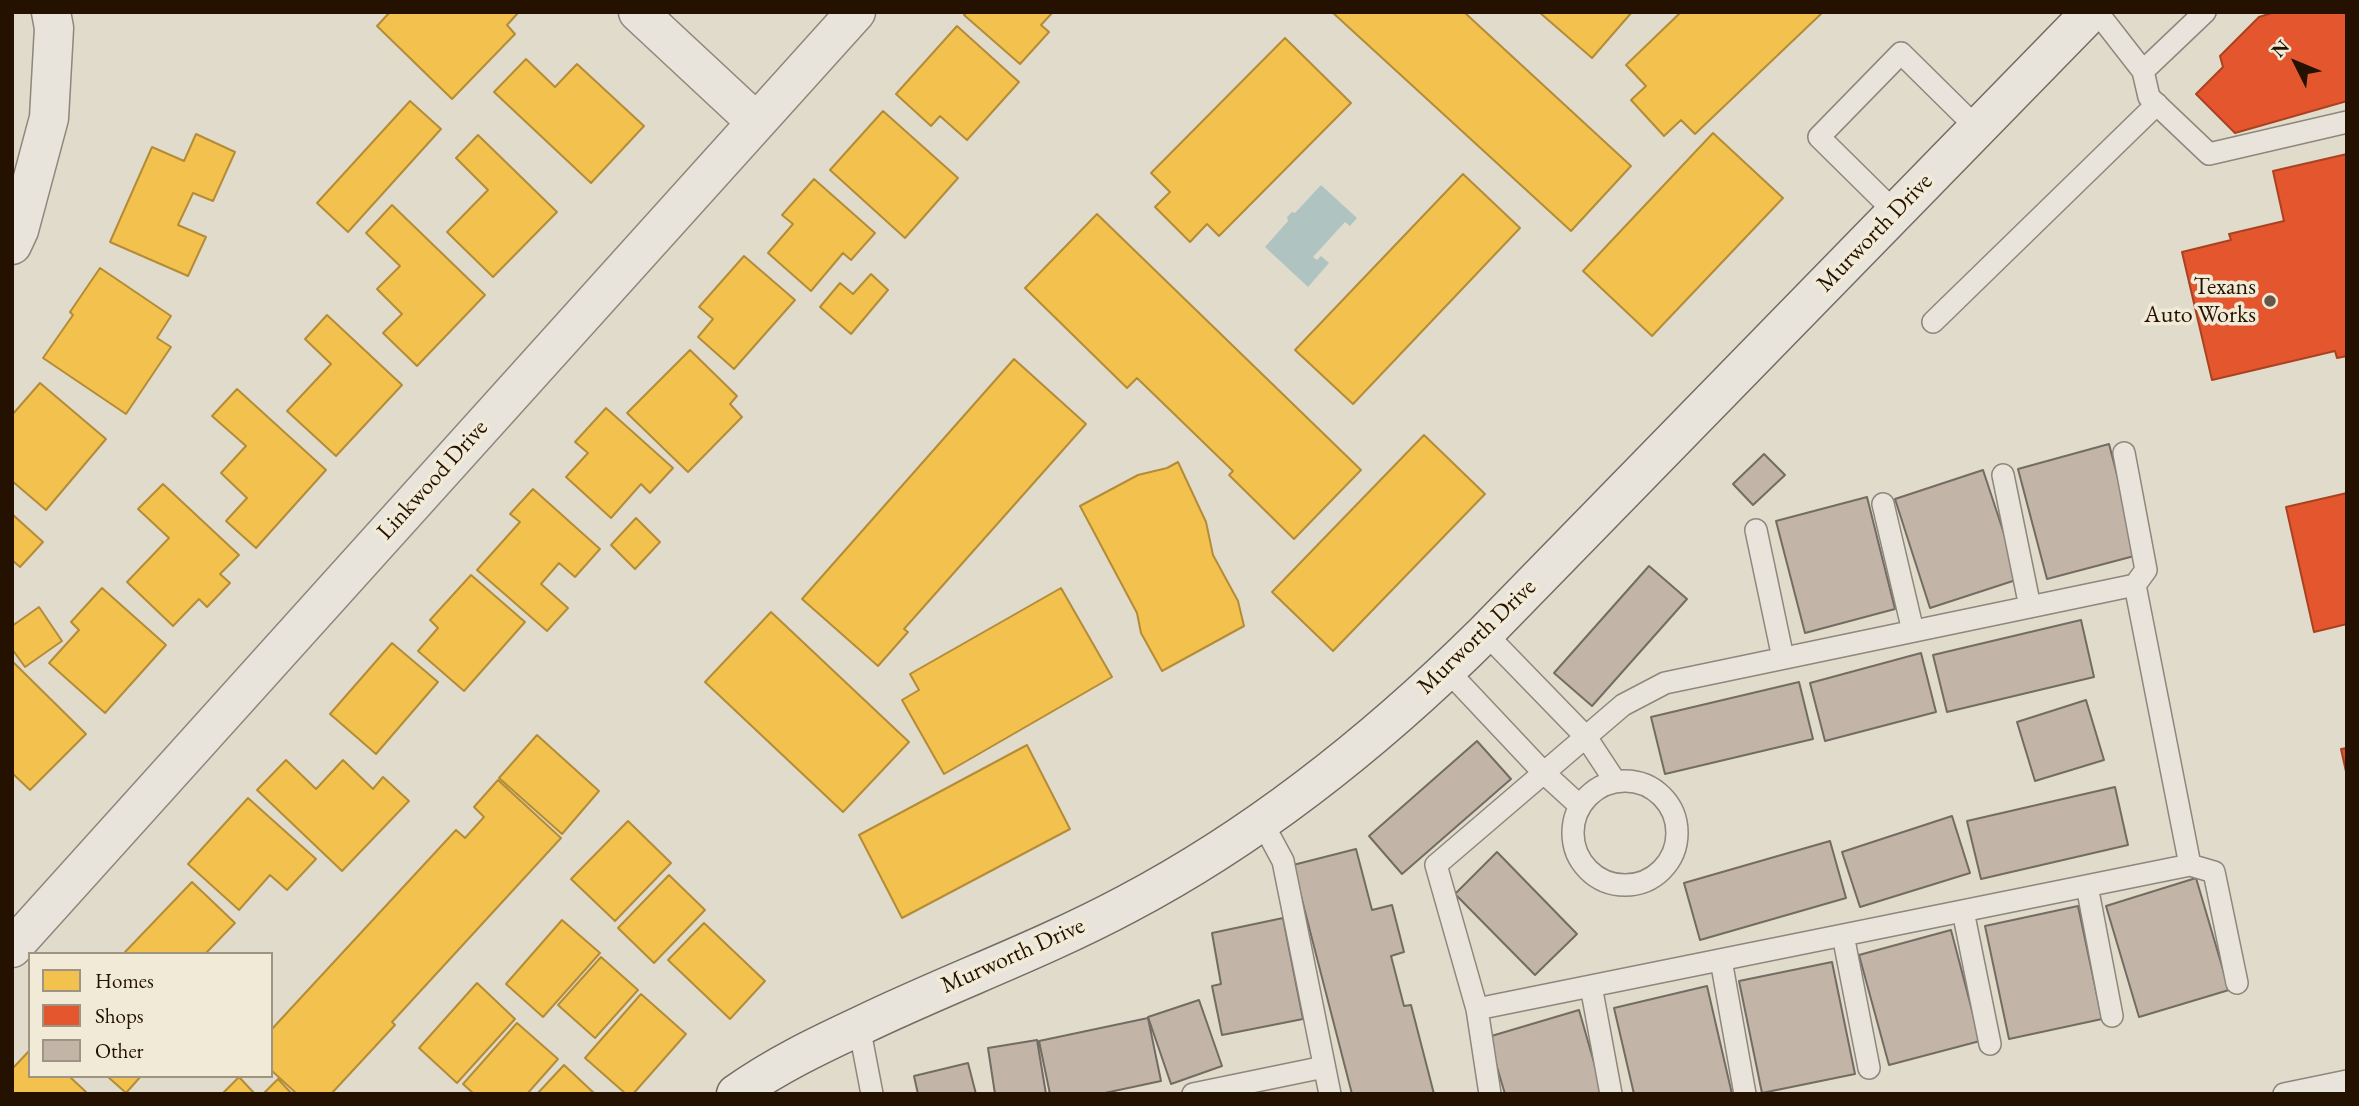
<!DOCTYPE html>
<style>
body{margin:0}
#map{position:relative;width:2359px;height:1106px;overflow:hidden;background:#e0dbcb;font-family:"EB Garamond",serif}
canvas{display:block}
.frame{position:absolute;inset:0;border:14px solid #241100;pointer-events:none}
.legend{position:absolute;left:28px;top:952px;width:245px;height:126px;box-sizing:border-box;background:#f1ead7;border:2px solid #9f9381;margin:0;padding:9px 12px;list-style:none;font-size:21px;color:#241100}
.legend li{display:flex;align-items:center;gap:14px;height:35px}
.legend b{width:35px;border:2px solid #9f9381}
.north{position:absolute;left:2261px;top:28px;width:70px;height:70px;-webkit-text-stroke:5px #f1ead7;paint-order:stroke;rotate:313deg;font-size:19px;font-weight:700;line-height:28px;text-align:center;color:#241100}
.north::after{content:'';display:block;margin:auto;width:24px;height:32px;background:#241100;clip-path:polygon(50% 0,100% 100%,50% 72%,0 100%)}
</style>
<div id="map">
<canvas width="2359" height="1106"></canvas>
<div class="frame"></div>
<ul class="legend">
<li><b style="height:19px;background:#f2c14e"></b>Homes</li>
<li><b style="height:19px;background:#e4572e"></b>Shops</li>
<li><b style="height:19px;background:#c3b4a8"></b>Other</li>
</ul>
<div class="north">N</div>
</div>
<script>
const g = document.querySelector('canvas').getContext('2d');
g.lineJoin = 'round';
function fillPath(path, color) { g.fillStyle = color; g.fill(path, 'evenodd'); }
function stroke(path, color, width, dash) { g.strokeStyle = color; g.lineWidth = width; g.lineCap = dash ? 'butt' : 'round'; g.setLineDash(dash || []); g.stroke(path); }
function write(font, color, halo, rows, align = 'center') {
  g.font = font + ' "EB Garamond",serif'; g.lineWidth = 7; g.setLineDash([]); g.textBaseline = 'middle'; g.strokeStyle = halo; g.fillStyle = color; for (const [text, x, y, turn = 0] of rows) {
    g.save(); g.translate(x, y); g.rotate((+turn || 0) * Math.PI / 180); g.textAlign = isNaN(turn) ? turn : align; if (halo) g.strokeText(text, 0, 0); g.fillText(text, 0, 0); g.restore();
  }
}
fillPath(new Path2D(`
 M1321,185L1357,218L1350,226L1345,222L1313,257L1317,260L1321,256L1329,263L1308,287L1265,247L1288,221L1287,217L1292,212L1295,213Z`), '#afc4c0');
const homes = new Path2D(`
 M390,12H518V13L507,25L515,34L452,99L377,26Z
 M967,12H1053L1041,25L1049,32L1020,64L964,15Z
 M1332,12H1464L1631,166L1571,231Z
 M1539,12H1632L1592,58Z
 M1681,12H1823L1695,134L1681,120L1664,136L1631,100L1646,86L1626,65Z
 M957,26L1019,82L967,140L940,116L931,126L896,94Z
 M1285,38L1351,103L1219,236L1207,224L1190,242L1155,207L1170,192L1151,173Z
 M526,59L555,87L577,64L644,126L591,183L494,92Z
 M410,101L441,129L348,232L317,203Z
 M883,111L958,178L905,238L830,170Z
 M1713,133L1783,198L1652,336L1583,271Z
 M196,134L235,152L213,201L193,193L178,225L206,237L188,276L110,242L152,147L184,161Z
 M478,135L557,212L493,277L447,232L488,190L456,158Z
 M1463,174L1520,228L1353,404L1295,350Z
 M814,179L875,233L851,260L843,253L811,291L768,253L793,224L782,215Z
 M392,205L485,295L417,366L383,333L402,314L377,289L400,266L366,233Z
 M1097,214L1361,470L1294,539L1229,475L1233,471L1137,378L1127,388L1025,288Z
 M744,256L795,300L734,369L698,337L713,319L699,307Z
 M100,268L171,316L157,338L171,347L126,414L43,358L73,315L70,312Z
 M871,274L888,290L851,334L820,307L840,283L853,294Z
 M327,315L402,385L336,456L287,411L331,364L305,339Z
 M690,350L737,396L730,404L742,417L688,472L627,413Z
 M1014,359L1086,424L904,629L908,632L878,666L802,599Z
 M40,383L106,439L46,510L12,481V415Z
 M237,389L326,470L256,548L226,521L247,498L221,473L246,446L212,416Z
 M606,408L673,468L650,493L641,484L611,518L566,477L588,453L575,442Z
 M1424,435L1485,494L1333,651L1272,592Z
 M1178,462L1206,522L1213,555L1238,601L1244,626L1162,671L1141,633L1137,613L1080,506L1138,475L1167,468Z
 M163,484L239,555L220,574L230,583L207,607L199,599L173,626L127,582L169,538L138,509Z
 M533,489L600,549L575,577L559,563L541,584L568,608L547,631L477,570L520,522L510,514Z
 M12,514L43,542L20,567L12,560Z
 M636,518L660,542L635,569L611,545Z
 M471,575L525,622L464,691L418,651L438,628L430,620Z
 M102,588L166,645L105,713L49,663L79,630L71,622Z
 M1061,588L1112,677L944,774L902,700L919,690L910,674Z
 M39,607L62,641L25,667L12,649V626Z
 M771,612L909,742L843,812L705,682Z
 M392,643L438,682L376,754L330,714Z
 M12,661L86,734L30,790L12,773Z
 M537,735L599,791L562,834L499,778Z
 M1027,745L1070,829L902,918L859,835Z
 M286,760L316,789L343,760L373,789L383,777L409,801L342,871L257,790Z
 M498,780L561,838L392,1022L395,1025L331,1094H297L271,1070V1030L456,830L465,838L484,817L474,807Z
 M248,798L316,859L287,890L270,875L239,910L188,864Z
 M628,821L671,863L615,921L571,879Z
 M669,875L705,910L654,963L618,928Z
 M192,882L235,923L205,954H126L125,952Z
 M562,920L600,953L543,1017L506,984Z
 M704,923L765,981L730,1019L668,960Z
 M601,957L638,990L595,1038L558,1005Z
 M477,983L515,1019L457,1083L419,1048Z
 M641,994L686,1034L633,1094H626L585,1058Z
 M517,1023L558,1059L527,1094H474L463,1084Z
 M30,1050V1076H69L86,1092L84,1094H12V1069Z
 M564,1065L595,1094H537Z
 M107,1076H141L126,1093Z
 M239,1077L255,1094H222Z
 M278,1079L292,1094H263Z`);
fillPath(homes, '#f2c14e');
stroke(homes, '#b48c37', 2);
const shops = new Path2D(`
 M2275,12H2347V101L2235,133L2196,94L2223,67L2220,56L2259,17Z
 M2347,154V356L2337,358L2335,351L2212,380L2182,252L2231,240L2229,234L2284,221L2273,171Z
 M2347,493V624L2314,632L2286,507Z
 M2347,748V776L2341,749Z`);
fillPath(shops, '#e4572e');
stroke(shops, '#aa4220', 2);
const building = new Path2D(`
 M2109,444L2138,555L2047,579L2018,469Z
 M1764,454L1785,475L1753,505L1733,484Z
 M1983,470L2019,579L1930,608L1895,499Z
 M1867,497L1895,609L1805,633L1776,521Z
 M1649,566L1687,599L1592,706L1554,673Z
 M2081,620L2094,677L1947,712L1933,655Z
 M1921,653L1936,712L1825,741L1810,683Z
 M1799,682L1813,739L1665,774L1651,717Z
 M2086,700L2104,760L2035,781L2017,722Z
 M1477,741L1511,779L1402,874L1369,836Z
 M2115,787L2128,845L1981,879L1967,821Z
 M1952,816L1970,873L1860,907L1842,852Z
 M1830,841L1846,898L1700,940L1684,883Z
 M1356,849L1372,910L1392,905L1404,952L1391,956L1404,1006L1411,1005L1434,1094H1352L1293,865Z
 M1497,852L1577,934L1535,975L1455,894Z
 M2196,878L2229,990L2139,1017L2106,906Z
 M2078,906L2102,1019L2009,1039L1985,926Z
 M1283,918L1303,1019L1222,1035L1212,986L1221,984L1212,933Z
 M1951,930L1980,1041L1889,1065L1859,955Z
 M1832,962L1855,1074L1762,1093L1739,981Z
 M1707,986L1732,1094H1634L1614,1008Z
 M1199,1000L1222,1066L1171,1084L1148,1017Z
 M1579,1010L1603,1094H1505L1488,1037Z
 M1148,1018L1161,1081L1100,1094H1050L1039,1041Z
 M1037,1040L1046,1094H995L988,1048Z
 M968,1063L976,1094H918L914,1076Z`);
fillPath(building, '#c3b4a8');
stroke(building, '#726c62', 2);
const lane = new Path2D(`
 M2097,12L2143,71L2149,97L2209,154L2347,122
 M2143,71L2205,12
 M1895,212L1819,137L1901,53L1977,128
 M1933,322L2157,104
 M2124,453L2146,570L2135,585
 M2003,475L2030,607
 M1883,504L1913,631
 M1756,530L1783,658
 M1485,633L1586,737L1615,781
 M1447,670L1544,773L1580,806
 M1573 833a52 52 0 1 1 104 0a52 52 0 1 1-104 0Z
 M1262,822L1283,861L1330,1094
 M2087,886L2112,1016
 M1963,911L1990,1044
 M1843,935L1869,1068
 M1721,960L1745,1094
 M1591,986L1611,1094
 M1477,1009L2190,865L2214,872L2237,983
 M859,1026L872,1094
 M1193,1094L1324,1067
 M1490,1094L1477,1009L1436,865L1623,705L1665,683L2135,585L2190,865
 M2284,1094L2347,1081`);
const street = new Path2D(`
 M638,12L755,121
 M12,245L19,230L49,118L54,28L51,12
 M12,948L856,12`);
const secondary = new Path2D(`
 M736,1094C775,1066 819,1045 862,1025C949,983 1041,950 1127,904C1258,835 1380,737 1485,633L2091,12`);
stroke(lane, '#8d877c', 24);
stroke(street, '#8d877c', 41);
stroke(secondary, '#726c62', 41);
stroke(lane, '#e8e4dc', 21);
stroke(street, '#e8e4dc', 38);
stroke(secondary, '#e8e4dc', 38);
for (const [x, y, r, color] of [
 [2270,301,7,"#665847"]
]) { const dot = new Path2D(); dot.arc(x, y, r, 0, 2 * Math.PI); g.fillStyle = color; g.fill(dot); stroke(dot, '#f1ead7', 2.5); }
write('24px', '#241100', '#f1ead7', [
 ["Murworth Drive",1875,233,-46],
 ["Linkwood Drive",433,480,-48],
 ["Murworth Drive",1477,637,-44],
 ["Murworth Drive",1013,956,-24]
]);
write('24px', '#241100', '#f1ead7', [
 ["Texans",2256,287],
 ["Auto Works",2256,315]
], 'right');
</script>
